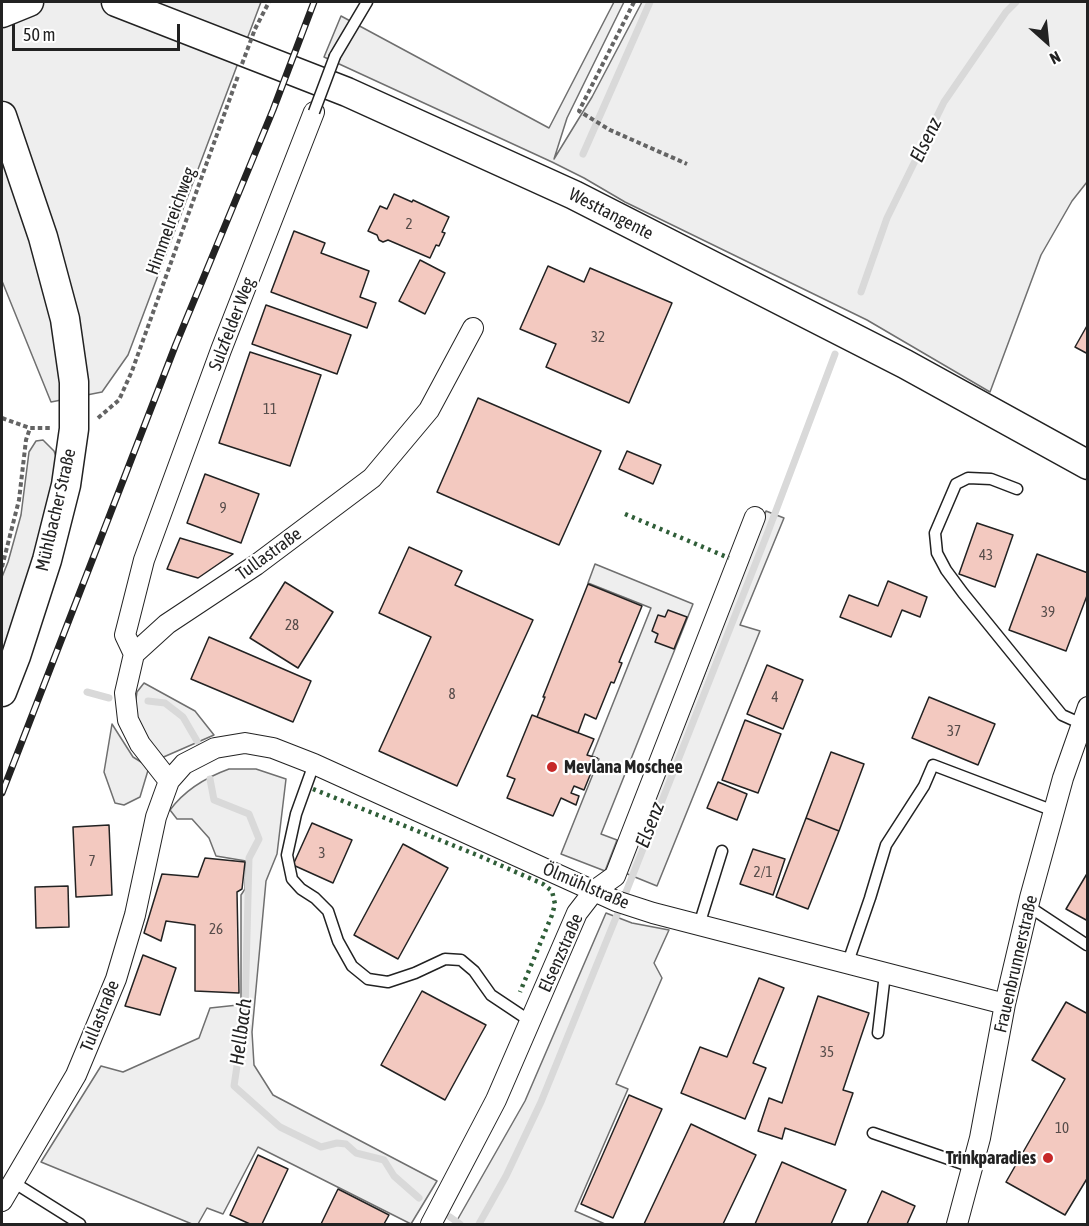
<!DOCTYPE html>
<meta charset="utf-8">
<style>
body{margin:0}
#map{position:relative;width:1089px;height:1226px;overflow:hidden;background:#fff;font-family:"Asap Condensed",sans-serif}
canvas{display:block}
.frame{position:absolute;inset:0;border:3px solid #222;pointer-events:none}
.north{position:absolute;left:1017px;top:12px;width:60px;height:60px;-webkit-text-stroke:4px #fff;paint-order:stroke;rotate:153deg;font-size:16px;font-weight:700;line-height:24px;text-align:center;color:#222}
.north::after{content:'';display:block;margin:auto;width:21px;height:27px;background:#222;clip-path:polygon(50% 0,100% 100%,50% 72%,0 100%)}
.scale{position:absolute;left:12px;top:24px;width:168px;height:27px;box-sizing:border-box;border:3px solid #222;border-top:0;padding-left:8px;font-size:18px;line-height:21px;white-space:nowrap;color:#222;-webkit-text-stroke:4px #fff;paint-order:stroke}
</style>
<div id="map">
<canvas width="1089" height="1226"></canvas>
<div class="frame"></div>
<div class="north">N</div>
<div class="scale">50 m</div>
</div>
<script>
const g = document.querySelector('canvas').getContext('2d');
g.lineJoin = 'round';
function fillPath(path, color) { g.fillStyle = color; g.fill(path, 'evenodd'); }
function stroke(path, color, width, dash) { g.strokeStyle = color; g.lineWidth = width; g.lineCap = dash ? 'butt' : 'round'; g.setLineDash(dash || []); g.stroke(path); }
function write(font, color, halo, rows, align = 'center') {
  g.font = font + ' "Asap Condensed",sans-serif'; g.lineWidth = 4.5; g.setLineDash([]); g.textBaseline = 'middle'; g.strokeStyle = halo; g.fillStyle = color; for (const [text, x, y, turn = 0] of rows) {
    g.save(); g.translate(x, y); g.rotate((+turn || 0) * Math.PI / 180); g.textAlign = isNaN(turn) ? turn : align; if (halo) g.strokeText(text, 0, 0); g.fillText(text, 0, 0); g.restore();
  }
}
const green = new Path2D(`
 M2,2H261L128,355L102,392L51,402L2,281Z
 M614,2H624L567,118L554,159L592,97L642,2H1087V182L1072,201L1041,255L990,392L867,320L625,202L584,178L552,162L324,57L341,16L549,128Z
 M43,440L54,451L58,462L45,526L2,656V577L8,562L21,515L29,452L36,441Z
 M766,511L784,518L740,625L760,631L657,886L625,873L702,681Z
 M595,564L693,604L601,834L617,840L605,871L561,854L599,759L592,756L651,608L588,583Z
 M144,683L195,711L214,735L159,759L134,712L137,692Z
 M112,724L133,757L149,767L140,797L124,805L115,803L104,772Z
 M229,769H256L286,779L277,854L266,881L252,1032L254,1065L273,1095L437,1181L411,1224L258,1147L223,1214L207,1208L198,1224H192L41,1162L101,1066L123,1072L199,1038L210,1008L238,1005L241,1001V895L245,889L246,861L216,856L209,838L192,819H177L170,810C184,791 207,777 229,769Z
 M606,913L632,923L669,930L654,963L662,978L616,1084L628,1089L575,1211L605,1224H455L525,1101Z`);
fillPath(green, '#eee');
stroke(green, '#6f6f6f', 1.5);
stroke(new Path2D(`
 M583,154L650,2
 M861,292L887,218L944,102L1006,12L1016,2
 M87,692L109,698
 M148,701L165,703L183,717L197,741
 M210,779L214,800L249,814L259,839L249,858L245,1012L234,1086L280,1127L321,1147L337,1143L346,1144L356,1153L384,1160L394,1176L419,1198
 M450,1217L460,1224
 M479,1224L506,1176L541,1102L615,920L766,537L835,354`), '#d9d9d9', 7);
const building = new Path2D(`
 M394,194L412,202L413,200L449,217L442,232L445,233L439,246L436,245L430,258L388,240L383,242L379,240L377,235L368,231L380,206L387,209Z
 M294,231L325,243L321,253L369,271L360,297L376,303L367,328L271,292Z
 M420,260L445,273L425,314L399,301Z
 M548,266L584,282L590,268L672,303L629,403L546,367L556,344L520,329Z
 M266,305L351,335L337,374L252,344Z
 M1088,324V354L1075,347Z
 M250,352L321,375L290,466L219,443Z
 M478,398L601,451L559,545L437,492Z
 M627,451L661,465L653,484L619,469Z
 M205,474L259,494L241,543L187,523Z
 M977,523L1013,535L995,587L959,574Z
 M180,538L233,554L198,578L167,569Z
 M409,547L462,571L455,585L533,620L457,786L379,751L431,637L379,613Z
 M1037,554L1088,573V593L1066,651L1009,630Z
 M888,581L927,597L920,617L902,610L891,637L840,617L849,595L878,606Z
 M285,582L333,612L298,668L250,638Z
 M588,584L642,606L619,662L622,663L614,683L611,682L596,719L585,714L578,733L537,717L545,697H543Z
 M668,610L687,617L674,649L655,642L658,634L652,631L658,615L665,617Z
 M209,637L311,681L293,722L191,679Z
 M767,665L803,680L783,729L747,714Z
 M929,697L995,724L978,765L912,738Z
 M532,715L594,739L587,755L597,758L584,790L574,786L571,793L579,796L576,805L561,798L553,816L507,798L515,779L507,776Z
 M745,720L781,734L758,793L722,780Z
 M831,752L864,764L839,831L806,818Z
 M718,782L747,794L737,820L707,808Z
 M806,818L839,831L808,909L776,897Z
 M312,823L352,840L333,883L293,865Z
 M109,825L112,895L76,897L73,827Z
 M403,844L448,868L398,959L354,935Z
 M753,849L785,859L773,895L740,884Z
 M205,858L245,862L242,889L237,892L239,993L195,991V925L166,921L161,941L144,933L162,874L198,877Z
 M1088,872V921L1066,909Z
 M68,886L69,927L36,928L35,887Z
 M143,955L176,968L160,1015L125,1006Z
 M759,978L784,988L753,1063L766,1068L745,1119L681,1093L700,1047L727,1057Z
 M422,991L486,1025L445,1100L381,1065Z
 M818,996L869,1013L843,1090L853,1093L835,1145L785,1128L782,1139L758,1131L769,1098L782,1103Z
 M1066,1002L1088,1014V1177L1065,1215L1006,1182L1065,1079L1032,1060Z
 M629,1095L662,1109L613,1218L581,1204Z
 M691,1124L756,1155L723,1224H644Z
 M258,1155L288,1169L262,1224H250L230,1215Z
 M782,1162L846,1190L831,1224H755Z
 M338,1189L389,1215L384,1224H321Z
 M882,1191L915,1206L907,1224H867Z`);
fillPath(building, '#f3c9c0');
stroke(building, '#222', 1.5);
const lane = new Path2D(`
 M335,56L367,2
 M1017,489L991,479L968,478L956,484L935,533L937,553L946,570L963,593L1062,715L1082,724
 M314,764L296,814L287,855L292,879L301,889L315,898L328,911L338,941L352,966L368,979L388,982L415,973L445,959L461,960L474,971L491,995L530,1021
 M1028,906L1087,945
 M699,925L722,851
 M847,965L870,898L886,845L924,786L933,765L1054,811
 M878,1033L885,974
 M873,1133L972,1167
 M13,1182L80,1224`);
const street = new Path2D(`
 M134,654L125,635L144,560L221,350L314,112
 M169,781L140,744L128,720L125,693L134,654L167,624L256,565L372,478L429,410L473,328
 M2,1201L76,1075L116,979L135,915L156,817L169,781L184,764L215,748L245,743L273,748L314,764L616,901L653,913L1005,1004
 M431,1224L496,1100L577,913L594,891L615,876L755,517
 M957,1224L980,1138L1005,1004L1030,898L1063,778L1088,707`);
const secondary = new Path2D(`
 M116,2L347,92L574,195L905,364L1088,465
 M2,13L29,2
 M2,116L43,237L65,319L74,382V429L66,485L47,560L16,656L2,692`);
stroke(lane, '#222', 13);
stroke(street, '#222', 22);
stroke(secondary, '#222', 31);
stroke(new Path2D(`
 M634,2L579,111L610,130L687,164
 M255,29L269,2
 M2,418L30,428H51
 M98,418L119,400L132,371L238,76
 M2,567L19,500L26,440L30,428`), '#646464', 4, [4.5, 3]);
stroke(lane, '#fff', 10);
stroke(street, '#fff', 20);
stroke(secondary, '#fff', 28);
const rail = new Path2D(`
 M2,793L176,344L273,110L314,2`);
stroke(rail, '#222', 7);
stroke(rail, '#fff', 4.5, [14]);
const laneBridge = new Path2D(`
 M314,112L335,56`);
stroke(laneBridge, '#222', 13, []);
stroke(new Path2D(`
 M242,64L255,29`), '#646464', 4, [4.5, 3]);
stroke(laneBridge, '#fff', 10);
stroke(new Path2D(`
 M625,514L729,558
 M313,789L477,855L543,884L552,891L555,904L552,915L520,992`), '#2f5e38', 4.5, [3, 4.5]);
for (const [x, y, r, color] of [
 [552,767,6,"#c62828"],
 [1048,1158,6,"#c62828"]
]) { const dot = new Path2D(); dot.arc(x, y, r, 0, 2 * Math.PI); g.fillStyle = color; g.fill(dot); stroke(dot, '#fff', 2); }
write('15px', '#564c4a', null, [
 ["2",409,224],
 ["32",598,337],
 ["11",270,409],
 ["9",223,508],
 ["43",986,555],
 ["39",1048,612],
 ["28",292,625],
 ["8",452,694],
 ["4",775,697],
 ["37",954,731],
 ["3",322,853],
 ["7",92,861],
 ["2/1",763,872],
 ["26",216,929],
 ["35",827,1052],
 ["10",1062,1128]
]);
write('18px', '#222', '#fff', [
 ["Westtangente",611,214,27],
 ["Himmelreichweg",171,221,-70],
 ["Sulzfelder Weg",232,324,-69],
 ["Mühlbacher Straße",56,510,-77],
 ["Tullastraße",269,554,-36],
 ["Ölmühlstraße",586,886,23],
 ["Elsenzstraße",561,953,-66],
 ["Frauenbrunnerstraße",1016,964,-77],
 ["Tullastraße",100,1016,-68]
]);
write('bold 18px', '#222', '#fff', [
 ["Mevlana Moschee",564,767],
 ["Trinkparadies",1036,1158,"right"]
], 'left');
write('italic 20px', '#222', '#fff', [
 ["Elsenz",926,140,-64],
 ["Elsenz",650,825,-69],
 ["Hellbach",241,1032,-83]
]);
</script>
